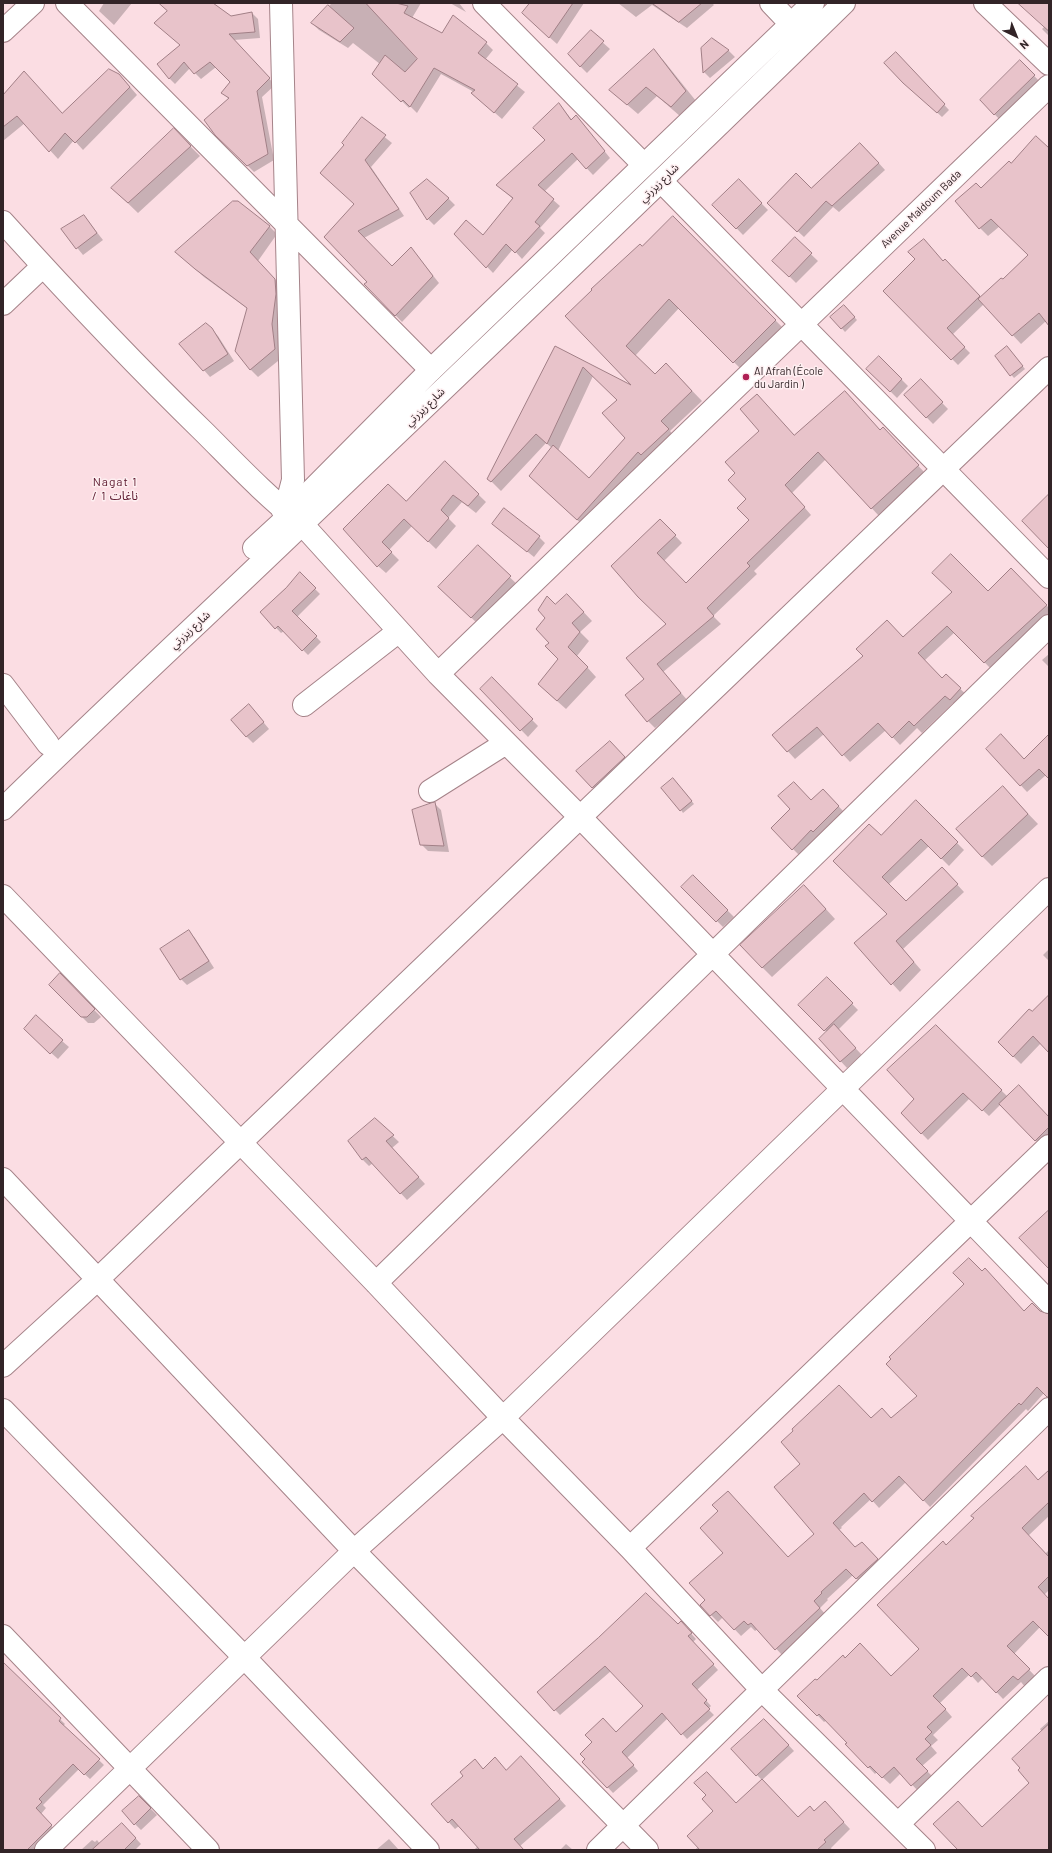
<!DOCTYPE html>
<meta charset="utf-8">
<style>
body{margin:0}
#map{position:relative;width:1052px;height:1853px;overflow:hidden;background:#fbdde3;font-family:Barlow,sans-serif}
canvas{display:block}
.frame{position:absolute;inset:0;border:4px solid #322427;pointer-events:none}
.north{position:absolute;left:996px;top:16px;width:40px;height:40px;-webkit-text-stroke:3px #feeff1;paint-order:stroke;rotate:137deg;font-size:11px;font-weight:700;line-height:16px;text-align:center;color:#322427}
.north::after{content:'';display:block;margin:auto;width:14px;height:18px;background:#322427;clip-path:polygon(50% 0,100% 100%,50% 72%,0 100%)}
</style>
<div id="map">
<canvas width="1052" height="1853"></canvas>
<div class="frame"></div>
<div class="north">N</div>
</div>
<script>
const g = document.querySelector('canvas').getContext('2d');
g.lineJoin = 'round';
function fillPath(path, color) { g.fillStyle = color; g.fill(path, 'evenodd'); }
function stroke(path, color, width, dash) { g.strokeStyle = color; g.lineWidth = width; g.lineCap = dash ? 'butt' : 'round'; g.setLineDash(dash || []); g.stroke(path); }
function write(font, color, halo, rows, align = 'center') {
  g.font = font + ' Barlow,"Noto Sans Arabic",sans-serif'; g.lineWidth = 3; g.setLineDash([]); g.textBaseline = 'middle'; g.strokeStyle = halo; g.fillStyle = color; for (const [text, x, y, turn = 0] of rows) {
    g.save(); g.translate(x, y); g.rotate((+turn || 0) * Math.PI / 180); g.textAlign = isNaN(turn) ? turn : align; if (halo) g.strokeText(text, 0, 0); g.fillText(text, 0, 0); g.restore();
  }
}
fillPath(new Path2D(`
 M104,3H132L114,25L99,11Z
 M160,3H211L231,17L252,13L258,19L260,38L234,40L275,85L262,97L274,160L254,172L216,134L229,99L222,93L231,82L216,67L201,79L190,68L175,84L169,78L181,46L168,11Z
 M332,3H421L412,18L442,35L486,43L493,50L485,60L525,92L502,119L480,100L474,92L441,74L417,113L410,106L409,108L373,73L380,64L353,43L348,48L319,30L312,23Z
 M450,3H459L466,12Z
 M532,3H584L557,44L530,20Z
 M618,3H712L714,5L687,28L652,5L636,17Z
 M1027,3H1049V36L1042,29L1045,26Z
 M591,32L610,49L587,73L580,66Z
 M702,49L728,50L735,57L710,78L704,72Z
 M654,51L664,61L696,101L681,117L657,96L638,114L610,90Z
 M901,58L949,110L942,117L909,87Z
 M1020,61L1040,82L1001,121L981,100Z
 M119,74L137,95L83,150L74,140L58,159L25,123L3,141V96L62,114Z
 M559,104L572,120L582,123L610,158L593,175L578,159L544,192L560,206L540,228L545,233L522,259L513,249L493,273L456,234L483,237L513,199L497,185L546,140Z
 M362,119L392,143L371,167L404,216L364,238L392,267L411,248L439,283L402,322L365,284L368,282L325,237L355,204L345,145Z
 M174,130L200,156L138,213L112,188Z
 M1049,149V324L1046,321L1021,344L984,304L952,335L970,353L958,365L885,291L944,261L980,298L1003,281L1030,256L1000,226L988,236L980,228L981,189L1011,164Z
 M867,150L885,170L839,212L833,207L804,237L775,210L811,189Z
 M739,181L768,210L743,235L714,205Z
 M448,198L455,205L434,225L428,219Z
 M84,216L103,240L83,255L62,229Z
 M673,217L785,330L744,372L679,308L635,356L655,375L676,374L702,401L670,431L678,440L587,529L540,486L552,448L546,443L501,491L489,479L555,348L635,388L566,316L642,247ZM593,376L618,400L627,438L589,479L558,451Z
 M269,226L277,234L258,261L283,288V357L258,377L250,369L248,309L204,277L185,260Z
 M795,239L818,261L796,283L774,261Z
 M844,306L857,320L845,332L832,317Z
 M211,329L218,336L234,361L210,377L181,344Z
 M1010,351L1025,369L1014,378L996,356Z
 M879,357L908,386L897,398L868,369Z
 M921,381L948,409L933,424L905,395Z
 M880,431L890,436L925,473L879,516L826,459L792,493L811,515L754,571L757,574L713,616L721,624L663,672L688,701L655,728L648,721L645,679L668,624L639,596L660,520L682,543L664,561L686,584L751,520L795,436Z
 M445,462L486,502L476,513L462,502L448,518L456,526L436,549L412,526L389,550L399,560L386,573L378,566L388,485L406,503Z
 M493,524L539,537L545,543L534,557Z
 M478,547L520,587L481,627L450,597Z
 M1011,569L1049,608V617L992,670L955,632L924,661L943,680L946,676L968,696L958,707L953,703L922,733L917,728L900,745L886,730L850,762L824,734L795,759L773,735L903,638L988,592Z
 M300,574L320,594L297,617L321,642L308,655L284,631L281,633L261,612Z
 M576,604L592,621L580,632L589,641L577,656L596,677L566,709L548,693L559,659L550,643L546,618L555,605Z
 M1049,654V667L1042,660Z
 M492,679L538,726L528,737L481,689Z
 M255,712L269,729L253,743L246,736Z
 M1049,735V777L1046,775L1027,792L987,749L1024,760Z
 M616,749L631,764L599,794L578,771Z
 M676,782L694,804L683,813L681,810Z
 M823,790L845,813L799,855L772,828L811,801Z
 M1013,798L1038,824L992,866L982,856Z
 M916,802L964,850L949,866L929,846L888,885L906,902L942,868L964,892L903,949L921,970L900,992L856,944L888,914L835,861L881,837Z
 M434,803L441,810L449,852L428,851L421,844Z
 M693,876L734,917L723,927L683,887Z
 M814,896L835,919L772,977L762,967Z
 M189,932L195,938L214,968L187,985L181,979Z
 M1049,949V961L1043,955Z
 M60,975L101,1017L94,1023H88L50,985Z
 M827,978L858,1010L838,1030L862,1055L847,1068L820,1039L827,1032L799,1005Z
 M1049,996V1052L1041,1043L1021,1064L999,1042Z
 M936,1027L1008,1097L1049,1118V1140L1042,1147L1001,1104L989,1116L970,1098L928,1140L902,1113L916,1099Z
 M31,1035L62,1041L69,1047L58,1059Z
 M375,1119L399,1142L392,1148L425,1184L407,1200L373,1163L369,1166L363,1160L350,1141Z
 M1033,1304L1045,1315L1049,1314V1398L1044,1393L1028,1411L1026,1409L930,1507L906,1482L879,1508L871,1499L841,1527L842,1528L839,1530L856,1548L868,1549L883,1566L863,1585L853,1575L827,1599L828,1600L820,1608L826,1615L782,1655L758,1629L755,1631L751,1627L741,1636L723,1617L718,1622L701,1605L788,1558L816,1534L871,1419H892Z
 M1049,1471V1516L1028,1536L1045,1554L1049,1550V1590L1044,1595L1049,1600V1631L1040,1627L1014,1654L1036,1677L1025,1687L1021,1682L1003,1699L983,1678L978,1683L970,1674L940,1703L952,1717L933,1735L938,1740L931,1746L937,1753L922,1766L934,1778L919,1792L901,1773L890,1784L877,1772L875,1774L847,1745L848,1743L827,1720L824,1722L799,1696L845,1659L891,1677L921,1649L946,1546L975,1518L973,1516L1014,1476L1039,1481Z
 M678,1625L686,1628L696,1639L693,1642L718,1670L697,1690L711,1706L708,1709L714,1715L687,1739L668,1718L627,1758L638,1771L613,1793L584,1762L644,1706L611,1671L560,1715L538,1692Z
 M3,1664L65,1724L63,1726L104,1765L90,1779L79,1769L43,1805L46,1808L41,1814L56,1831L37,1850H23L3,1825Z
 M1049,1721V1850H959L1031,1783L1042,1732L1040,1729Z
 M770,1725L794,1751L762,1780L757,1775Z
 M528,1764L566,1806L520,1846L523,1850H474L478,1846L459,1826L455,1829L432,1804L483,1770L507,1771Z
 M139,1797L157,1815L141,1830L135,1824Z
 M737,1805L798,1819L815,1812L832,1810L850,1829L831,1848L832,1850H695Z
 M128,1830L141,1844L136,1849L137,1850H81L92,1840L95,1842L97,1840L100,1844Z
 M389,1839L399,1850H376Z
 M566,1844L573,1850H560Z`), '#0003');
const building = new Path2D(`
 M159,3H213L231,16L252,12L255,32L229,34L270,78L257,91L268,154L247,166L215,135L204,120L229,98L221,93L230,82L210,62L194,74L184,62L169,79L157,64L180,45L154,23L167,11Z
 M366,3H396L408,6L404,13L442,33L453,15L487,42L478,53L518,84L494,113L471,93L475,90L434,68L410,107L403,100L401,102L372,74L385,55L405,72L417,59Z
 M530,3H573L549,38L522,13Z
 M652,3H702L679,22Z
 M1018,3H1049V31Z
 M328,5L354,28L340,42L311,23Z
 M591,30L604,41L580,67L568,54Z
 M712,38L729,50L703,73L701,48Z
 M654,49L686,91L671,107L646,87L627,105L609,90Z
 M896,52L945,104L937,113L903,83L884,63Z
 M1020,60L1035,75L994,115L980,100Z
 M109,69L119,74L130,87L75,143L65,133L49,152L17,116L3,127V95L24,71L62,113Z
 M559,103L571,120L576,115L605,151L586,169L572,153L538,185L554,199L535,222L540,226L515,253L506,244L486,268L454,234L466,220L483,235L513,198L496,185L545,140L533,128Z
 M362,117L386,135L365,160L399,209L358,231L392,266L411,247L433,276L395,316L364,284L367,282L324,237L354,204L320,173L344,145L342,143Z
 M174,128L191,146L128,203L111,188Z
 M1036,136L1049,148V326L1039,313L1012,336L978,299L1001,278L1003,279L1028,255L991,219L979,229L955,201L976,183L981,188L1009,161L1011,163Z
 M860,143L879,163L832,206L826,201L797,232L767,203L796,173L811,188Z
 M427,179L449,198L427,220L410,193Z
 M739,179L762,203L736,229L712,205Z
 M233,201H238L270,226L250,252L275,279L276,294L272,324L275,349L250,370L235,351L247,308L195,269L175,252Z
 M84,215L97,233L76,249L61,229Z
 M673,216L776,320L733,363L669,299L626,346L655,374L666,363L692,391L661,421L669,429L641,455L638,452L577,520L529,476L553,445L589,478L625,438L602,413L617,400L583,367L547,444L536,434L491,482L487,479L555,346L631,385L565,316L592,290L591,289L640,244L642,246Z
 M795,237L812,253L789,277L772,261Z
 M924,239L943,261L945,259L980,296L947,328L965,347L951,360L883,291L915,259L908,252Z
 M844,305L855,317L841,329L830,317Z
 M206,323L212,328L228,354L203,371L179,344Z
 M1007,346L1023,366L1010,376L995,356Z
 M879,356L902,379L890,392L866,369Z
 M921,379L943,402L926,418L904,395Z
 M845,391L880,430L883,427L919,465L871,509L818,452L785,485L805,507L747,563L750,566L707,608L714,616L657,664L681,693L647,722L625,695L644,679L626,658L666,624L638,597L611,566L660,519L676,535L657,553L686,583L749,520L737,508L746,499L728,480L735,473L725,462L759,431L740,409L757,394L794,435Z
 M445,461L479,494L468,506L453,495L441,510L449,518L428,542L404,519L382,542L392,552L377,567L343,529L388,484L406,501Z
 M1049,494V549L1022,521Z
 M504,508L540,536L527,552L492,524Z
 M478,545L511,576L471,618L438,587Z
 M951,554L988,591L1011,568L1047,605L984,663L947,626L918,653L942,678L946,674L961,688L950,700L945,696L914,726L909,721L892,738L878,723L842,756L817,727L787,752L772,735L863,656L856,649L887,620L903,637L952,592L932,573Z
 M300,572L316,588L292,611L317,636L302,651L278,626L275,629L260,612L286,588Z
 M567,594L584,612L572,623L580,632L568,647L588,667L557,701L538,684L558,659L545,646L549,643L536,629L545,618L538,610L547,596L555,604Z
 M492,677L533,719L520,731L480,689Z
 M249,704L264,722L246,737L231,720Z
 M1001,734L1024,759L1049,734V779L1039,769L1020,786L986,749Z
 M610,741L625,757L592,788L576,771Z
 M673,778L692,801L680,811L661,788Z
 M794,782L811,800L823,789L839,806L813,832L811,830L792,850L771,828L790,809L778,796Z
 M1003,786L1028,814L982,857L956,829Z
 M916,800L958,842L941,859L921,839L882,877L906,901L942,867L958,884L896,941L914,962L891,985L854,943L887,914L833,861L869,824L881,835Z
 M435,802L444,846L420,845L412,810Z
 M693,875L728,910L716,922L681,887Z
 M804,885L826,909L762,968L740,945Z
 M189,930L209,961L180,980L160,949Z
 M60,973L95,1009L87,1017H81L49,985Z
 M827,977L853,1003L824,1031L798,1005Z
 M1049,995V1053L1033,1036L1013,1057L998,1042L1029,1009L1032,1011Z
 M36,1015L63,1040L50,1054L24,1029Z
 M834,1024L856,1048L840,1062L819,1039Z
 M936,1025L1002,1090L982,1111L963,1093L921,1134L901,1113L914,1099L887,1070Z
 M1019,1085L1049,1117V1127L1035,1141L999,1104Z
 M375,1118L394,1135L386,1141L419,1177L400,1194L366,1157L362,1160L348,1141Z
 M1049,1210V1269L1019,1238Z
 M969,1258L982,1271L985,1268L1024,1311L1032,1303L1040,1311L1049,1314V1397H1047L1037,1387L1021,1405L1019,1403L923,1501L899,1476L872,1502L864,1493L833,1523L855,1547L862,1542L878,1559L856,1579L846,1569L821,1592L822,1593L814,1601L820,1608L775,1650L751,1623L748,1625L744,1621L734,1630L716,1611L710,1616L700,1605L705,1600L689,1583L723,1553L700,1528L718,1511L712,1505L728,1491L788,1557L814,1534L774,1487L800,1464L781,1442L793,1431L792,1429L839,1385L871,1418L882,1408L891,1418L917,1396L886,1364L891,1359L889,1357L964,1284L953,1273Z
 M1026,1466L1038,1480L1049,1470V1502L1022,1528L1049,1557V1576L1038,1587L1049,1599V1637L1033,1621L1007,1646L1030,1669L1018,1680L1013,1676L996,1693L976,1672L971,1677L962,1668L933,1696L946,1709L927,1727L932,1732L925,1739L931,1745L916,1759L928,1771L911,1786L894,1767L882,1778L870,1766L868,1768L845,1744L847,1743L819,1714L817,1716L797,1696L815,1679L817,1680L843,1655L845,1658L860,1643L891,1676L919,1649L877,1605L943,1541L946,1545L974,1518L971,1516Z
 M646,1593L678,1624L681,1621L692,1633L688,1636L714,1664L692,1684L707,1700L704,1703L710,1709L681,1735L662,1713L622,1752L634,1765L607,1788L582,1762L585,1759L580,1754L592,1742L585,1735L603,1718L616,1732L643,1706L605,1666L554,1711L537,1692L598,1638Z
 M3,1662L61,1718L59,1721L100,1759L84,1775L73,1764L39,1799L42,1802L36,1808L52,1825L27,1850H3Z
 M764,1719L789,1745L756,1776L731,1749Z
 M1049,1724V1850H958L933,1824L958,1801L982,1827L1029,1783L1018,1770L1020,1768L1012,1759Z
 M521,1756L560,1799L514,1839L524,1850H480L452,1819L448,1823L431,1804L463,1776L460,1772L475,1759L483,1769L495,1757L506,1770Z
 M707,1772L736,1803L762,1779L798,1817L810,1806L814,1811L825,1801L844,1822L824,1840L826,1842L817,1850H700L687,1836L713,1811L702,1799L706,1795L694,1783Z
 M139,1796L151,1808L134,1825L122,1811Z
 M122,1823L136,1838L124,1850H92Z`);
fillPath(building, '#e8c3ca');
stroke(building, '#a17f86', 1);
const street = new Path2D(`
 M67,3L431,370
 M281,3L293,480L288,499L282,509
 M484,3L644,165
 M771,3L791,24
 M985,3L1049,64
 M3,31L33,3
 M661,181L1049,577
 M3,222C68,294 135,365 205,433C236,464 267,497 302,524L438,674L581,818L1049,1302
 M3,304L43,266
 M438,674L1049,86
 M3,685L48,744
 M304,705L399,631
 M430,791L506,743
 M3,896L376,1283L503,1418L630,1548L761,1689L924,1850
 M3,1179L354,1551L647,1850
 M376,1283L1049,626
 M3,1366L97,1280L1049,368
 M3,1410L244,1657L428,1850
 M630,1548L1049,1146
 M3,1636L208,1850
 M899,1823L1049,1678
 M46,1850L354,1551L503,1418L1049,889
 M598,1850L1049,1409`);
const secondary = new Path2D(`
 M254,548L290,515L299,503L431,370L813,3
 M3,809C101,713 201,621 300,526C482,353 664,179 844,3`);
stroke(street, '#a58389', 24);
stroke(secondary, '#a58389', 24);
stroke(street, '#fff', 22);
stroke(secondary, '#fff', 22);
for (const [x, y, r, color] of [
 [746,377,4,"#af1f54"]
]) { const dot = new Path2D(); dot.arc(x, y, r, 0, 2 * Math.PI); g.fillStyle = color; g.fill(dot); stroke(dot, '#feeff1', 1.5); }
write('11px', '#322427', '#feeff1', [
 ["شارع زيزرتي",659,183,-44],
 ["Avenue Maldoum Bada",921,209,-44],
 ["شارع زيزرتي",425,407,-44],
 ["شارع زيزرتي",190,630,-43]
]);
write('11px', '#322427', '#feeff1', [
 ["Al Afrah (École",754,371],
 ["du Jardin )",754,384]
], 'left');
g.letterSpacing = '1px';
write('12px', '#59152b', '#feeff1', [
 ["Nagat 1",115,482],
 ["/ ناغات 1",115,496]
]);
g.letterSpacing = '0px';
</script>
